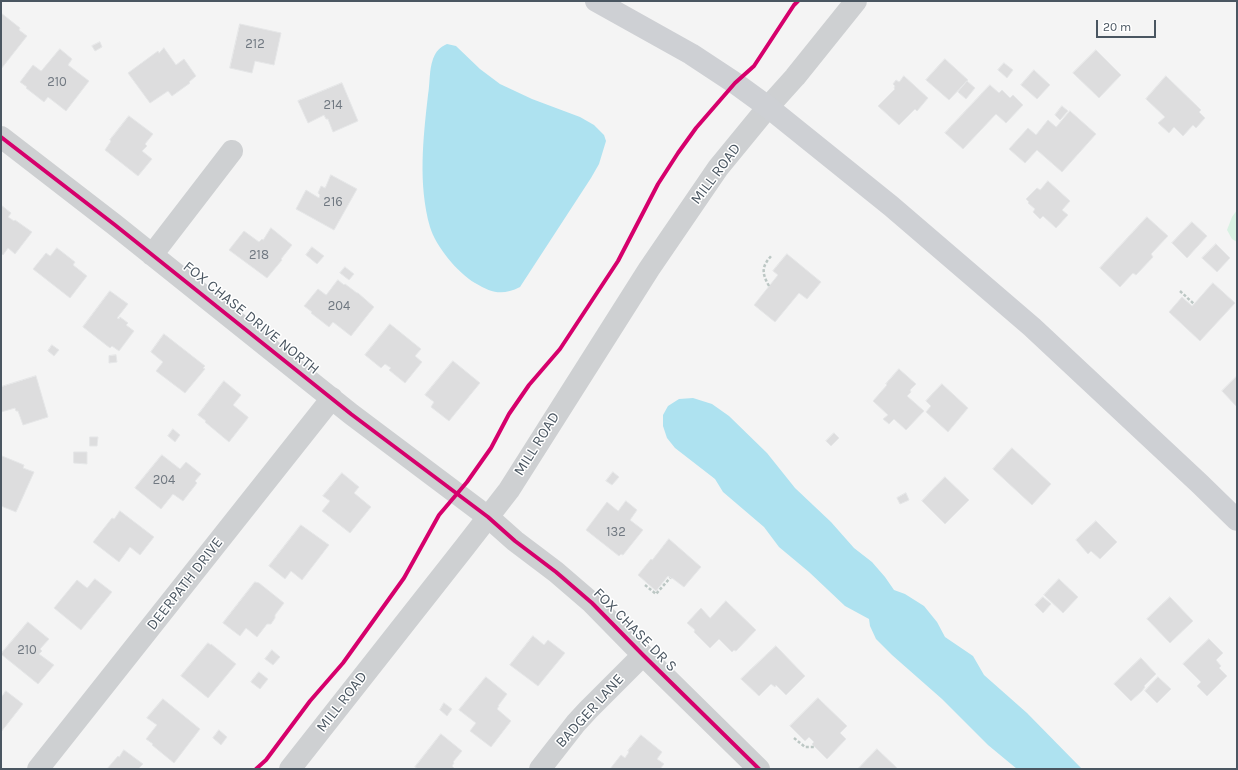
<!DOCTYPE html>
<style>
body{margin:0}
#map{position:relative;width:1238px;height:770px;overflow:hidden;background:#f4f4f4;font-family:Karla,sans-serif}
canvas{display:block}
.frame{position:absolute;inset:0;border:2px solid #4a5661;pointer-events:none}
.scale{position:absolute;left:1096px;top:20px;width:60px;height:18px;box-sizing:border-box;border:2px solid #4a5661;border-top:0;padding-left:5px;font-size:12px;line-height:14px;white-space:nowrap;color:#4a5661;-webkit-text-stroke:3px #fff;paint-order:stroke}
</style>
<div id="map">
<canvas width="1238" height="770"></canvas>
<div class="frame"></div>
<div class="scale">20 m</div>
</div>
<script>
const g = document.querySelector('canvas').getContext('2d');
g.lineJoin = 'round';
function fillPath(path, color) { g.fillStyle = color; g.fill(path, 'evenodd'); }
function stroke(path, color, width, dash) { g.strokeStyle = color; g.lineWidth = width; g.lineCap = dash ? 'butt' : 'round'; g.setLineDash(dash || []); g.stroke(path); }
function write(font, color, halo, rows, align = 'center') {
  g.font = font + ' Karla,sans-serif'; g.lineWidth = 3; g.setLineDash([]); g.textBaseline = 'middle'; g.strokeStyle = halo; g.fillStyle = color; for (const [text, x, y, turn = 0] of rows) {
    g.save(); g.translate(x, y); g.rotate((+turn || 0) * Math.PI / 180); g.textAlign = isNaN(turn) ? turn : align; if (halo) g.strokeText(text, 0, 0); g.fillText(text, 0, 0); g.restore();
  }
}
fillPath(new Path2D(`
 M1237,210V242L1232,239L1227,230L1232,217Z`), '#d9f2e3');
fillPath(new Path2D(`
 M447,44L456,46L480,69L500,84L532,99L580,117L594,125L604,135L606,141L599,164L591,178L520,287C502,296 492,293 475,283C458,273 436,247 430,227C418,184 423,139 428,95C430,83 429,70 433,59C436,51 440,47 447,44Z
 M693,398L712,404L729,416L767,453L795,488L831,522L854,548L872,562L885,577L894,590L905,594L924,606L937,622L945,637L973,656L984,675L1027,713L1082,769H1017L988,745L942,699L892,655L876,639L870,626L869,619L845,606L809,572L779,547L764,527L723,492L715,479L675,448L667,438L663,426V415L668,406L679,399Z`), '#aee2f0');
const building = new Path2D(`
 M1,13L20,28L19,30L27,36L1,69Z
 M240,24L281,33L274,65L255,61L252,73L230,68Z
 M100,42L102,47L95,51L92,46Z
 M164,48L176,65L184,59L196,76L189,82L190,83L172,96L168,91L150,103L128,73L158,51L159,53Z
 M60,49L72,59L68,65L89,81L66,111L48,97L44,102L26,88L27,87L20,82L33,65L41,71Z
 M1096,50L1121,75L1099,98L1073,73Z
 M945,59L968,80L949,100L926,80Z
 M1004,63L1013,70L1007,78L998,70Z
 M1034,70L1050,85L1037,99L1021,85Z
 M904,76L928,98L917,111L915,109L899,125L878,106L895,89L894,88L895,86L893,84L896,80L899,82Z
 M1166,76L1201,110L1199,112L1205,118L1196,128L1193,125L1183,136L1174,127L1169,133L1158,123L1165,117L1146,99Z
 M967,81L975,88L966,99L958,92Z
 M342,83L358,121L333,132L328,119H326L324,115L308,123L298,101Z
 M990,85L999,93L1002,90L1010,98L1013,95L1023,105L1006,123L996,114L963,149L945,133Z
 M1062,106L1068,111L1060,120L1055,115Z
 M1070,111L1096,134L1062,172L1037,150L1025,163L1009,149L1028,128L1036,135L1048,120L1056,127Z
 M129,116L153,134L145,144L147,146L142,151L152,159L138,176L105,150L111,141L110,140Z
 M331,175L357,189L334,230L296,209L306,190L319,198L320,195L318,193L321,186L325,188Z
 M1048,181L1070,201L1062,210L1068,215L1056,228L1043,216L1040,219L1033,212L1035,209L1028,203L1029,202L1026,199L1037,188L1040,190Z
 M1,205L11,213L8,217L14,221L15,220L32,232L15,254L8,248L3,255L1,253Z
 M1147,217L1168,236L1151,254L1153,257L1136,275L1133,273L1120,287L1100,268Z
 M1192,222L1207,236L1187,258L1172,243Z
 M271,228L292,245L281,259L282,260L267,278L229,250L244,231L259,242L262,239L263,240Z
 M1216,244L1230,258L1217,272L1202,258Z
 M312,247L324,256L317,264L306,255Z
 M57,248L75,262L73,265L87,276L70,298L33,269L46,253L50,256Z
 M787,254L821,282L807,299L799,293L775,322L754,305L778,275L773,271Z
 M345,267L354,274L349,280L340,273Z
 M338,280L344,285L345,284L357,293H358L374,307L351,336L333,322L329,327L311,313L312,312L304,306L318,289L326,295Z
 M1213,283L1235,303L1200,341L1169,312L1182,297L1192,306Z
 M110,291L128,304L117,318L119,319L120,317L128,323L126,325L134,331L119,351L112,346L110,348L83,327Z
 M390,324L421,349L415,356L422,362L405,383L389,370L391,368L385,364L381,368L365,355Z
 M164,334L205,366L203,368L205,369L185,393L156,371L163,362L151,352Z
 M52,345L59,350L54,356L48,351Z
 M116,355L117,362L109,363V356Z
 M453,361L480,383L449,421L431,407L434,402L425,395Z
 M899,369L916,384L910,390L911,392L907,396L924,411L906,430L894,419L889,424L883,419L888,415L873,401L887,385L886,384Z
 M36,376L48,417L23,425L18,411H16L15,408L1,412V387Z
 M1237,376V407L1222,391Z
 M224,381L241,395L233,405L248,417V418L229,442L205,422L206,421L198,415Z
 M942,384L968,408L948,432L926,412L931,406L926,401Z
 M173,429L180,435L175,442L168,436Z
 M834,433L839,438L831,446L826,441Z
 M90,437H98L97,446H90Z
 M1012,448L1051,484L1032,505L993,469Z
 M74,452H87V464L74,463Z
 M162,455L180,469L186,462L201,474L195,481L197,483L183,501L173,494L161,509L135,488Z
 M2,456L24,465L23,468L34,472L16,512L1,506V459Z
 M613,472L619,477L612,485L606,481Z
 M342,473L359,487L354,493L371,507L350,533L322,511L330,501L323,496Z
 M945,477L969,500L945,524L922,501Z
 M906,493L909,500L900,504L897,498Z
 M626,501L637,510L630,520L643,530L623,555L621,554L619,556L586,530L607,502L618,511Z
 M120,511L154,537L140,555L130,547L119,562L93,542L112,518L114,519Z
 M1096,521L1117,542L1100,559L1091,551L1088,554L1076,540Z
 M301,525L329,545L302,580L291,571L285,579L269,566Z
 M669,539L701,567L684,587L672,578V579L668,576L656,591L638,575L651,559L652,560Z
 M95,579L112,592L81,630L54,608L77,580L87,588Z
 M1059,579L1078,597L1063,613L1044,595Z
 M255,582L259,583L284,603L275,615V618L271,624H267L257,637L246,628L240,636L223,623Z
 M1043,597L1051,604L1043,613L1035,605Z
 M1170,597L1193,621L1170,643L1147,619Z
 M726,601L756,630L736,651L734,650L732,652L719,639L710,648L694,632L695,630L687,623L701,608L710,618Z
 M28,622L49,639L40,649L42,651L39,654L54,665L38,684L1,654Z
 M533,636L544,645L548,640L565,653L538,686L510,665Z
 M1209,639L1223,653L1216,660L1221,666L1219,668L1227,676L1207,696L1197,686L1201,682L1183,664Z
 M208,643L211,645V644L236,664L208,698L181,676Z
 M776,646L805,676L786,695L776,685L775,687L771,684L759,696L741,679Z
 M272,650L280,657L273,665L265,659Z
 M1141,658L1156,674L1144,686L1145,687L1142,691L1131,701L1114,684Z
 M259,672L268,679L260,689L251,682Z
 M486,677L507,694L498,706H499L497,709L511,721L491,747L470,731L476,723L459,710Z
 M1158,677L1171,689L1157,703L1145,691Z
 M6,691L23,704L1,732V698Z
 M818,698L847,726L840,733L846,739L827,759L812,744L814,742L809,737L805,741L790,726Z
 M163,699L200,729L174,763L152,745L153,744L146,739L157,725L147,718Z
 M444,703L452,709L447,716L440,710Z
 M219,730L227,737L221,745L213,738Z
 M441,734L462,751L453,762L454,763L452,766L455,769H418L415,767Z
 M641,735L662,752L657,759L664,764L660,769H610L621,755L625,758L629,752L628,751Z
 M877,749L898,769H858Z
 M124,750L143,764L138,769H107L118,756L119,757Z`);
fillPath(building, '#ddddde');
stroke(building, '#e5e6e7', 1);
stroke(new Path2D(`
 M769,286C761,272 762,266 772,255
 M1180,291L1194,304
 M645,585L656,594L670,578
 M794,738L805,747H815`), '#bcc7c4', 2.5, [3, 2]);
stroke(new Path2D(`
 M768,107L795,77L856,1
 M1,137L115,225L351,414L488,517L515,541L556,572L592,603L643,655L759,769
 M152,255L232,151
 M38,769L332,398
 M540,769L576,723L588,710L643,655`), '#ced0d2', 22);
stroke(new Path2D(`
 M290,769L464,548L509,490L649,269L718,168L768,107`), '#ced0d2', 22);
stroke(new Path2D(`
 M596,1L691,54L735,83L768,107L891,206L1032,327L1200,484L1237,520`), '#ced0d4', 22);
stroke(new Path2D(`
 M1,137L115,225L351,414L488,517L515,541L556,572L592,603L643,655L759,769
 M256,769L266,760L310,701L343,663L404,578L439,515L467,482L491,448L509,414L529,385L560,349L618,261L658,184L678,153L696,128L735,83L754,66L794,5L798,1`), '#d6006c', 4);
write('13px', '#707881', null, [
 ["212",255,44],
 ["210",57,82],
 ["214",333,105],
 ["216",333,202],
 ["218",259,255],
 ["204",339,306],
 ["204",164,480],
 ["132",616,532],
 ["210",27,650]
]);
write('15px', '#4a5661', '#fff', [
 ["MILL ROAD",716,174,-53],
 ["FOX CHASE DRIVE NORTH",251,318,39],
 ["MILL ROAD",537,444,-58],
 ["DEERPATH DRIVE",185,584,-52],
 ["FOX CHASE DR S",635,630,45],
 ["MILL ROAD",342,702,-52],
 ["BADGER LANE",590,711,-48]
]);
</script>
